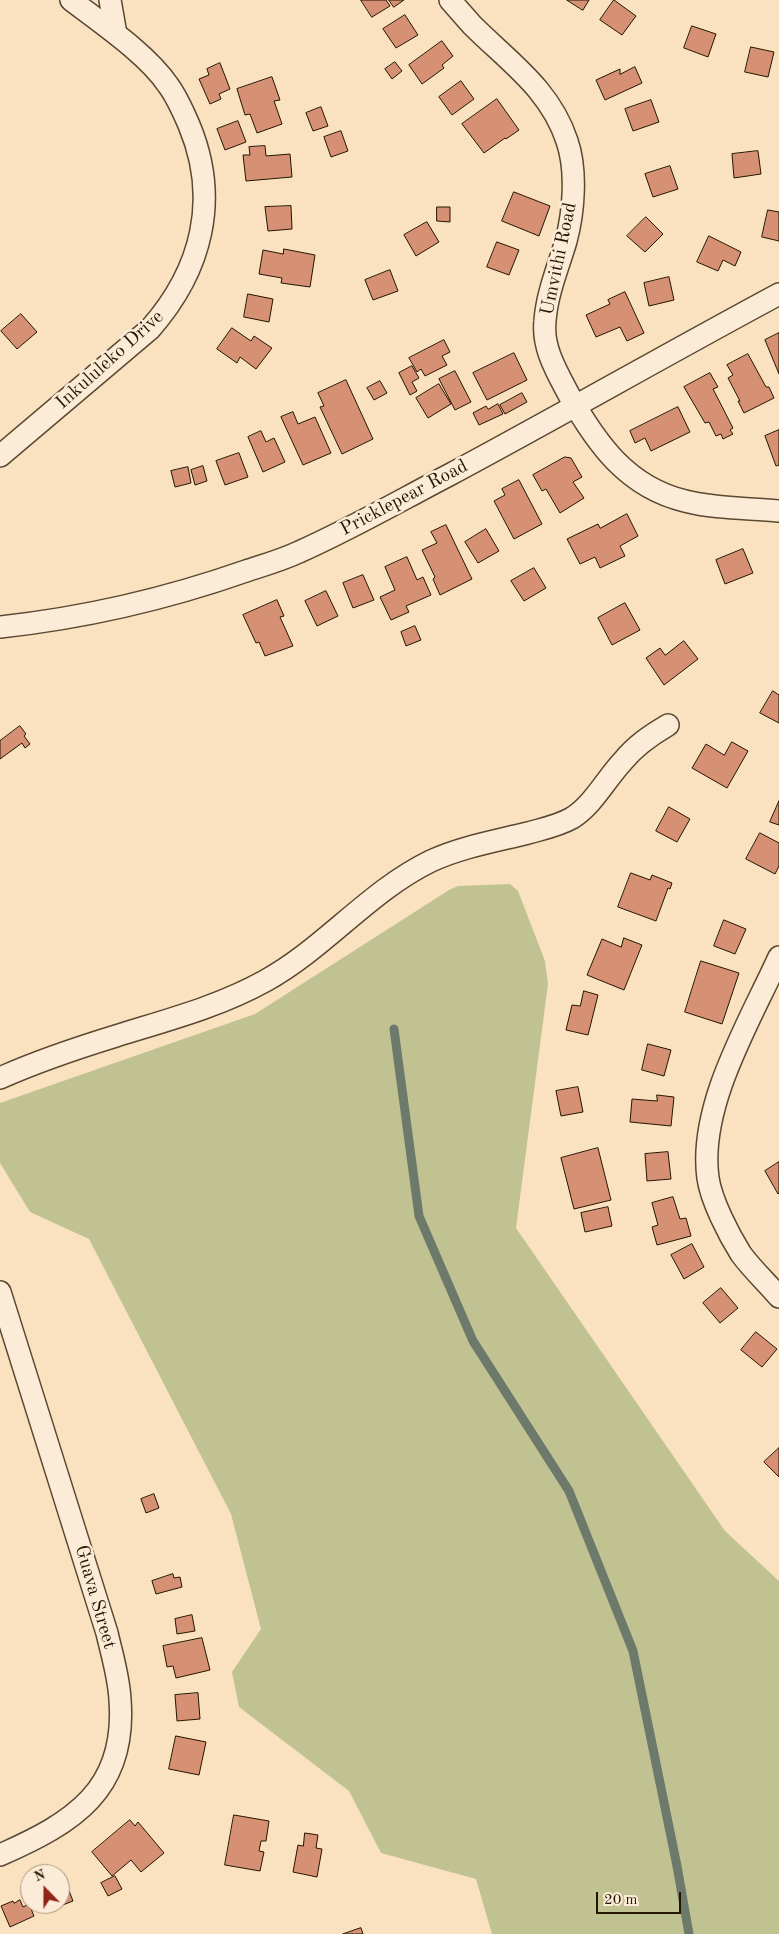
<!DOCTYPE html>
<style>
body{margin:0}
#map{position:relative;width:779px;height:1934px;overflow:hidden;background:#fae2c1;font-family:"Old Standard TT",serif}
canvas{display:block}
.north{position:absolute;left:20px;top:1864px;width:50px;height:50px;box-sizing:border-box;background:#fcecd7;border:1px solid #a69681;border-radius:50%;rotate:338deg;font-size:14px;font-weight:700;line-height:20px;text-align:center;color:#241501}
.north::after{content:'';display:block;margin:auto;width:18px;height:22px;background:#8f2418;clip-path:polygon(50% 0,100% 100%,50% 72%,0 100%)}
.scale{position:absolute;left:596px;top:1892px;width:85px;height:22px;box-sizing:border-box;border:2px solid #241501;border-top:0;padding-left:6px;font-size:15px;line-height:18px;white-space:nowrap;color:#241501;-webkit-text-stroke:4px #fcecd7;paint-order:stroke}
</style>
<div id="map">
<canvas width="779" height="1934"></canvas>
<div class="north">N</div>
<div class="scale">20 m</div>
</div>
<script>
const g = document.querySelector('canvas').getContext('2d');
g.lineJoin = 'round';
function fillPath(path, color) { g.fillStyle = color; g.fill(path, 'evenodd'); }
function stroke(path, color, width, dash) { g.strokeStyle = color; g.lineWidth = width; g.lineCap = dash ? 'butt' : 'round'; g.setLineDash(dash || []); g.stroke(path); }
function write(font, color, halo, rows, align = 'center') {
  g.font = font + ' "Old Standard TT",serif'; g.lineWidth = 5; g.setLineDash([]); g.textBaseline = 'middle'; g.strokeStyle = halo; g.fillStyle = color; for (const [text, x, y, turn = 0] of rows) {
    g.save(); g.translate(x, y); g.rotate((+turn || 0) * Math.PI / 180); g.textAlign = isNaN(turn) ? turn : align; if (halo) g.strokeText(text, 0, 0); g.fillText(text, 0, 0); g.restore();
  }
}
fillPath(new Path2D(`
 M510,884L518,891L545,961L548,984L516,1228L725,1531L779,1581V1934H492L476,1879L381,1853L349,1791L239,1707L232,1672L261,1629L231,1514L89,1239L30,1212L0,1163V1103L255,1014L449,890L458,886Z`), '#c0c391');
stroke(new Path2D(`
 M394,1029L419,1216L473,1341L569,1491L633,1651L677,1866L689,1934`), '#6d7a6b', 9);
const building = new Path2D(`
 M361,0H386L390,6L372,17Z
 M389,0H404L394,7Z
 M567,0H589L583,10Z
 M614,0L636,16L622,35L600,20Z
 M405,15L418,35L396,48L383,29Z
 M692,26L716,34L708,57L684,48Z
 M442,41L453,56L442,65L444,68L422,84L409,65Z
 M751,47L774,52L768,77L745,72Z
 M395,62L402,71L392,79L385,69Z
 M220,63L230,89L219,94L221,99L210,104L199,79L209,75L207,69Z
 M635,67L642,83L605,100L596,80L620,69V74Z
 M272,77L280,100L274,101L282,124L257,133L250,114L245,115L237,89Z
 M461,81L474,99L452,115L439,97Z
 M497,99L519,130L506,139L505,138L484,153L462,124Z
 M651,100L659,122L633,131L625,109Z
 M321,107L328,126L313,131L306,113Z
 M238,121L246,142L225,150L217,129Z
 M341,131L348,151L331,157L324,137Z
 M265,146L266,156L290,154L292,177L246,181L243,155H250L249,147Z
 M758,151L761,174L734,178L732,154Z
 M670,166L678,189L653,197L645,174Z
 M514,192L550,206L539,236L502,221Z
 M291,206L292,229L268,231L265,207Z
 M437,207H450V222L437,221Z
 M768,210L779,212V241L762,237Z
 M646,217L663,234L645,252L627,236Z
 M427,222L439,242L416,256L404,235Z
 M709,236L741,252L735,266L723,260L718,271L697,262Z
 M497,242L519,250L509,275L487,267Z
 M284,249L315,255L310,287L281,283L282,278L259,274L263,250L283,254Z
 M390,270L398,291L373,300L365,280Z
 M669,277L674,300L649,306L644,283Z
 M625,292L644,333L627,341L620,327L596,337L586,315L610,304L608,300Z
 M248,294L273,299L269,322L244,317Z
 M21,314L37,332L17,349L1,331Z
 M232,328L251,341L254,336L272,348L256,369L240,357L237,363L217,349Z
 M779,333V374L765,340Z
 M444,340L450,352L442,356L447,365L425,376L421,369L417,372L409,358Z
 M514,353L527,380L487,400L473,373Z
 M748,354L766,387H769L774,398L744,413L738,401H740L728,378L733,375L727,365Z
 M412,366L419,378L412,382L417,391L410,395L399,373Z
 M455,371L471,402L455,410L439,379Z
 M710,373L718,387L713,389L733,428L730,430L733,434L723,439L721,434L716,436L709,422L705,423L684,387Z
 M346,380L373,439L342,454L320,407L324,406L318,393Z
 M380,381L387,393L374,400L367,388Z
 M439,384L451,404L428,418L416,398Z
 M522,393L527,402L505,414L500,405Z
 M498,404L503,414L479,425L473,413L486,406L488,409Z
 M678,407L690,432L651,451L645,438L635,443L630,431Z
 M293,412L298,424L315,417L331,453L303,465L281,417Z
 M779,430V465L776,466L765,436Z
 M261,431L266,442L274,438L285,462L263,472L248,437Z
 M239,453L248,477L225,485L216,461Z
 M565,457L571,458L582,477L573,482L584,498L560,513L546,489L542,491L533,475Z
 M203,466L207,481L195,485L191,470Z
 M188,467L191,483L175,487L171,471Z
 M519,480L542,524L514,539L494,501L505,495L502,489Z
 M627,514L638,536L620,546L625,556L600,568L595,557L580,564L567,539L598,524L600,528Z
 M446,525L472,579L440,595L433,579L435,577L422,550L437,543L431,532Z
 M486,529L499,551L478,563L465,542Z
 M743,549L753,573L725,584L716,560Z
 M407,557L417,580L423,577L431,595L406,606L409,612L391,620L380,597L395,590L385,567Z
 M534,568L546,588L524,601L511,581Z
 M363,575L374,600L353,608L343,583Z
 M326,591L338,616L317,626L305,601Z
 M277,600L284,616L280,617L293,646L265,656L259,642L256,643L243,615Z
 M625,603L640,630L612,645L598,618Z
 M415,626L421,640L406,646L401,632Z
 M684,641L698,659L664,685L646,658L660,648L665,655Z
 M773,691L779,695V723L760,713Z
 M20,726L26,734L24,736L30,744L25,748L22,743L0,759V741Z
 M732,742L748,751L727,788L692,768L706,744L724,755Z
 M779,801V825L770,822Z
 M669,807L690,819L677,842L656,831Z
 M760,833L779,843V866L775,874L746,859Z
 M631,873L650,880L652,875L672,883L670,889L668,888L656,921L618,907Z
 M724,920L746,929L735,954L714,946Z
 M624,938L642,945L624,990L587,975L602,939L621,947Z
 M701,961L739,973L722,1024L685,1012Z
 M584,991L598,995L588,1035L566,1030L572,1005L580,1006Z
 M648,1044L671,1050L664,1076L642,1070Z
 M578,1087L583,1112L561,1116L556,1091Z
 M657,1095L674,1097L671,1126L630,1122L632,1099L657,1101Z
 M598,1148L611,1200L574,1209L561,1158Z
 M668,1152L671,1179L647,1181L645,1154Z
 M779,1162V1193L778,1194L765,1171Z
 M673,1197L680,1219L686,1218L691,1236L657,1245L652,1227L658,1225L652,1203Z
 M608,1207L612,1226L585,1232L581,1213Z
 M692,1244L704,1267L684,1279L671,1255Z
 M721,1288L738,1308L720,1323L703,1303Z
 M756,1332L777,1349L762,1367L741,1350Z
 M779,1448V1477L764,1462Z
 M154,1494L159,1508L146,1513L141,1499Z
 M173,1574L174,1578L180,1577L182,1587L156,1594L152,1581Z
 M192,1615L195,1631L177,1634L175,1619Z
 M202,1638L210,1670L176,1678L173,1666L167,1667L163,1646Z
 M198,1693L200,1719L177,1721L175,1695Z
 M176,1736L206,1742L199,1775L169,1769Z
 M234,1815L269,1821L266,1841H261L259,1851L264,1852L260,1871L225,1865Z
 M130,1820L135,1826L138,1822L164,1853L141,1872L131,1860L112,1876L92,1852Z
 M305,1833L318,1835L316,1848L322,1849L317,1877L293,1872L298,1845L303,1846Z
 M115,1876L122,1889L108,1896L101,1883Z
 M66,1883L73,1901L50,1910L48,1904H60V1886Z
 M20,1900L23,1907L29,1904L34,1916L10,1927L1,1906L13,1901L14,1903Z
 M361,1928L363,1934H343Z`);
fillPath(building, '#d69073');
stroke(building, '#241501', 1);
const minor = new Path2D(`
 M110,0L116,34
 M450,0C457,8 465,17 472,25C509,62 550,89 567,141C577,170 574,211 566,241C558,268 547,293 545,321C542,348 557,372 569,395C597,444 627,487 685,501C716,509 748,508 779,511
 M0,456L150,329C202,270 220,199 189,125C183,111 177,97 168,85C147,54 101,23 71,0
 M0,627C84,618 166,599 246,571C264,565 282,560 299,552C351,529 401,500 451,474C561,415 669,353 779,294
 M779,957C750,1021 698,1106 708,1178C711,1200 729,1235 741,1254C752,1269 767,1283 779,1297
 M0,1078C38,1061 77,1048 116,1036C167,1020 218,1007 265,981C325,948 369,891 431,861C461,847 496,841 528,833C542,829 558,826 572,818C593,805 606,779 623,761C636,745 651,735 668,725
 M0,1292L107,1633C112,1655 119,1677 120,1700C127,1790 73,1823 0,1855`);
stroke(minor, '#5a4831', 24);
stroke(minor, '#fcecd7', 21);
write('19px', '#241501', '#fcecd7', [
 ["Umvithi Road",559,259,-78],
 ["Inkululeko Drive",110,360,-42],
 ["Pricklepear Road",404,498,-28],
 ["Guava Street",95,1597,74]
]);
</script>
